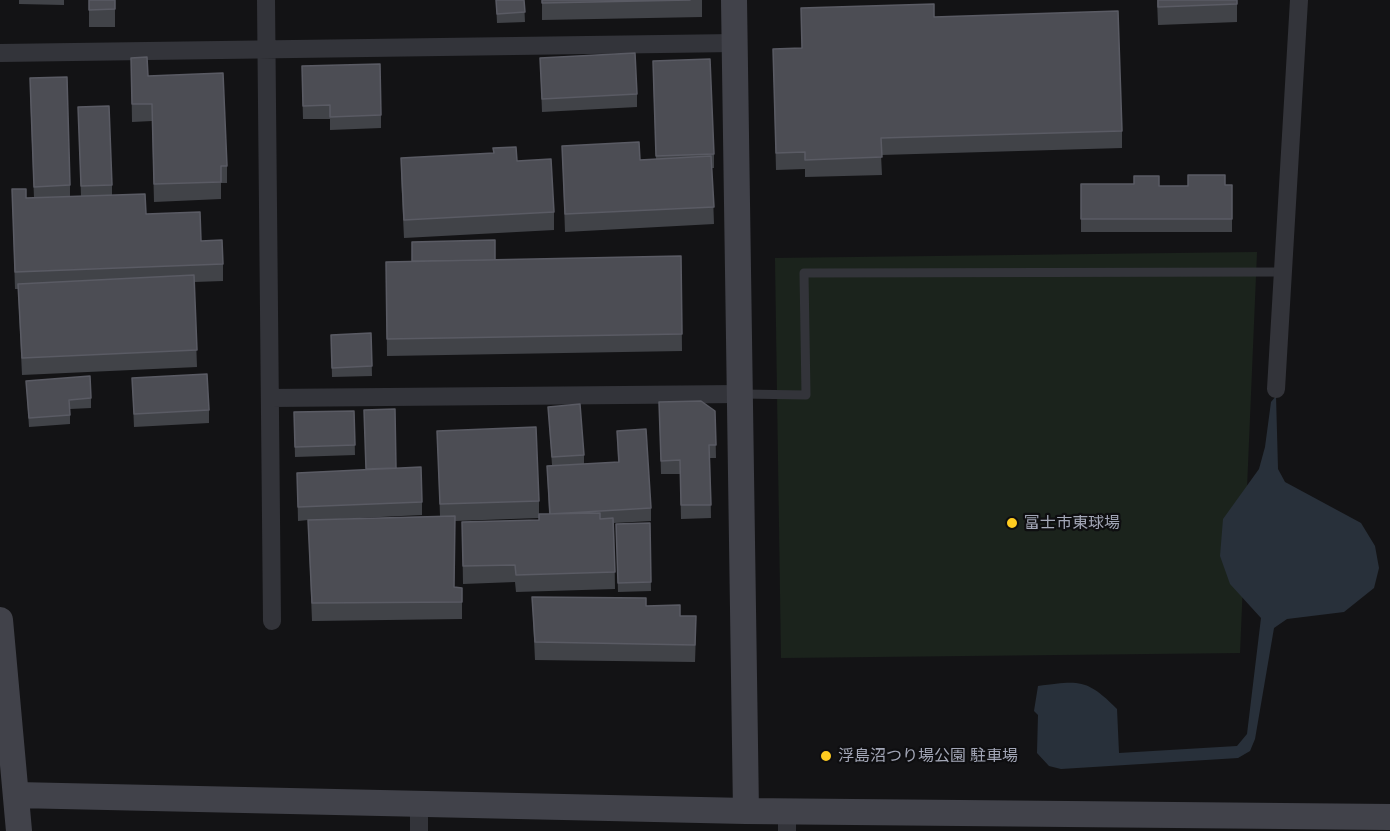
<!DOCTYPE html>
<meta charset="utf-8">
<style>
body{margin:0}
canvas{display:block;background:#131315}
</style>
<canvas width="1390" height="831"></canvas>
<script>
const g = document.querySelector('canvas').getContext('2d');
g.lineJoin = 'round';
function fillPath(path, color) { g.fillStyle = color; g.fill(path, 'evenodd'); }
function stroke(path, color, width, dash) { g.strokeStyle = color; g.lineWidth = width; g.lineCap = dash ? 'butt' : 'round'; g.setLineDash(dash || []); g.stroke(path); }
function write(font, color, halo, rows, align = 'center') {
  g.font = font + ' Figtree,"Noto Sans JP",sans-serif'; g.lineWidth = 4.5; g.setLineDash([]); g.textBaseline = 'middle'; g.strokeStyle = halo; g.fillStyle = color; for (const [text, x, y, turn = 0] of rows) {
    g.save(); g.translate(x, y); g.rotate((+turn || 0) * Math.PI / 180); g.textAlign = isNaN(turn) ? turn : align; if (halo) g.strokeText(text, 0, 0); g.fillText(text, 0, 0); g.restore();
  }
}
fillPath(new Path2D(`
 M1257,252L1240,653L781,658L775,258Z`), '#1b231c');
fillPath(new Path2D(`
 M1276,396L1278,469L1285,482L1361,523L1375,546L1379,568L1374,588L1344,612L1287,619L1274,628L1255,739L1250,751L1238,758L1061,769L1049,766L1037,753L1038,715L1034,711L1038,686C1079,681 1086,678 1117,709L1119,753L1237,746L1247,734L1261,618L1230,584L1220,556L1223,519L1259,469L1265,447L1271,402Z`), '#28303a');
stroke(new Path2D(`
 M742,394L806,395L804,273L1282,272`), '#33343a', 9);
stroke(new Path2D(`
 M266,0L272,621
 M0,53L735,43
 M1276,389L1299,0
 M270,398L740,394
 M419,831V803
 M787,831V811`), '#33343a', 18);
stroke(new Path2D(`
 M734,0L746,811
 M0,620L19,831
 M16,795L746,811L1390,817`), '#41424a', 26);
fillPath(new Path2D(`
 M19,0H64V5L19,4Z
 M89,0H115V27H89Z
 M496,0H524L525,22L497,23Z
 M542,0H702V17L542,20Z
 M1157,0H1237V22L1158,25Z
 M801,8L934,17L1122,131V148L881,155L882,175L805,177V169L776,170L773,49L802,48Z
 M131,58L227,166V183H221V199L154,202L152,121L132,122Z
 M540,58L637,94V107L542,112Z
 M653,74L714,154V168H712L714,224L565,232L562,146L640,160L656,159Z
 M302,80L381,115V128L330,130V119H303Z
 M30,92L70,185V196H81L78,107L112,185V195L146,214L201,241L223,264V281L194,282L197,367L22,375L18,289H15L12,189L26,198H34Z
 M401,158L517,161L554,212V230L404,238L401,175Z
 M1081,184L1159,186L1232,185V232H1081Z
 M681,256L682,351L387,356L386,262Z
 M371,333L372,376L332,377L331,335Z
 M132,378L209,410V423L134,427Z
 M26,381L91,398V408L70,409V424L29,427Z
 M659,402L715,411L716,458H710L711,518L681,519L680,474H661Z
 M548,407L584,455V464L618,462L617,431L651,508V521L614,523L615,589L516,592L515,582L463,584L462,522L539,520V518L455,521L454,587L462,588V619L312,621L308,520L298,521L297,473L366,470L364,410L396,468L422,502V515L339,519L440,516L437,431L539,501V514H549L547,466L552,465Z
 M354,411L355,455L295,457L294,412Z
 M650,523L651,591L618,592L616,524Z
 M532,597L646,606L680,616L696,633L695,662L535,660Z`), '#414348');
const building = new Path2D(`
 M89,0H115V9L89,10Z
 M496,0H524L525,12L497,14Z
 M542,0H690L542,3Z
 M1158,0H1237V4L1158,7Z
 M934,4V17L1118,11L1122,131L881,138L882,157L805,160V152L776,153L773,49L802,48L801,8Z
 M635,53L637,94L542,99L540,58Z
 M147,57L148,76L223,73L227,166H221V182L154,184L152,104H132L131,58Z
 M710,59L714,154L656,156L653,61Z
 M380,64L381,115L330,117V105L303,106L302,66Z
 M67,77L70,185L34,187L30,78Z
 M109,106L112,185L81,186L78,107Z
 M639,142L640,160L711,156L714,207L565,214L562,146Z
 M516,147L517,161L551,159L554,212L404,220L401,158L494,153L493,148Z
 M1188,175H1225V185H1232V219H1081V184H1134V176H1159V186H1188Z
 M12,189H26V198L145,194L146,214L200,212L201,241L222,240L223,264L15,272Z
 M495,240V260L412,261V242Z
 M681,256L682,334L387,339L386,262Z
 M194,275L197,350L22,358L18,284Z
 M371,333L372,366L332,368L331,335Z
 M207,374L209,410L134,414L132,378Z
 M90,376L91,398L69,400L70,415L29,418L26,381Z
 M701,401L715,411L716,445H709L711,505H681L680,460L661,461L659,402Z
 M580,404L584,455L552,457L548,407Z
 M395,409L396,468L366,469L364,410Z
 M354,411L355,445L295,447L294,412Z
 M536,427L539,501L440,504L437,431Z
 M646,429L651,508L550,514L547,466L619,462L617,431Z
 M421,467L422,502L298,507L297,473Z
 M600,513V519L613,518L615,572L516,575L515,565L463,566L462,522L539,520V514Z
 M455,516L454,587L462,588V602L312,603L308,520Z
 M650,523L651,582L618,583L616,524Z
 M532,597L646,598V606L680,605V616H696L695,645L535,642Z`);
fillPath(building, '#4c4d54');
stroke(building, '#5a5b64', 1.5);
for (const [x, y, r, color] of [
 [1012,523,6,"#ffcc20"],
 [826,756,6,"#ffcc20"]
]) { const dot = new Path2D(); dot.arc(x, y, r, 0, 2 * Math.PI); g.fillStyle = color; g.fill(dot); stroke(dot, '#0e0e10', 2); }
write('16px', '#a3a7b7', '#0e0e10', [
 ["富士市東球場",1024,523],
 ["浮島沼つり場公園 駐車場",838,756]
], 'left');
</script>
